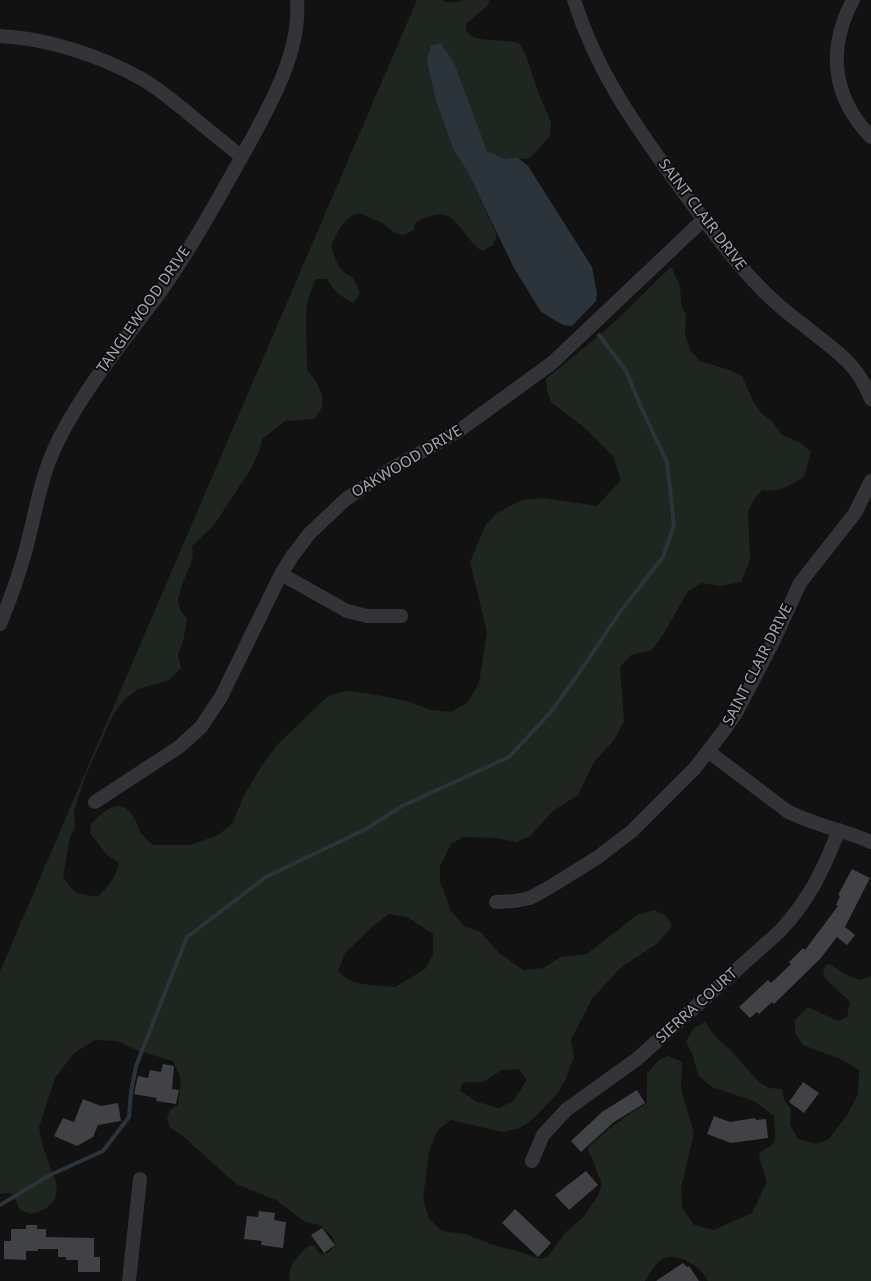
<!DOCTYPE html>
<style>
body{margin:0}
canvas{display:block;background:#121213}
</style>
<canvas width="871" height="1281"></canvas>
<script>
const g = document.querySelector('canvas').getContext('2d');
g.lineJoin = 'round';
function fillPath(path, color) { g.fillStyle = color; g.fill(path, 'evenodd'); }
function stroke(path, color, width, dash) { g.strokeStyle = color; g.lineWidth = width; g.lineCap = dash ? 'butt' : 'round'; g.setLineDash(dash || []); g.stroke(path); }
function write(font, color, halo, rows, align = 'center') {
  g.font = font + ' "Noto Sans",sans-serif'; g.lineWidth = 4; g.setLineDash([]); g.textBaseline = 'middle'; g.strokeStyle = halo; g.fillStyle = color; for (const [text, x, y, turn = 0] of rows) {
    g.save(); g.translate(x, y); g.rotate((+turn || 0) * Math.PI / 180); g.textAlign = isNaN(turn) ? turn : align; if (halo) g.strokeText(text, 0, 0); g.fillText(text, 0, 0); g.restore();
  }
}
fillPath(new Path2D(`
 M417,0H444V2H457L463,0H489L488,5L466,24V30C468,32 469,35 471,36C479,41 508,40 519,43L525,53L538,92L551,122L550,136L530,158L520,159L517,157L505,159L487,151L451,58L430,75L436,101L453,149L466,169L497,235L493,245L482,251C455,231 457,199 415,223L414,230L403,235L393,232L384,224L360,213C343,217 338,231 331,246C336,262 338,270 353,278L360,293L354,303C341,297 334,291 327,279H316L308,298L306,313L307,370C315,379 327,396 321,409C319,413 316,416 314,419L285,421L262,439L260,449L251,469L227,505L214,525L192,546L193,558L182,584L178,600L180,610L187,619L183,642L178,655L181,668L169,680L138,689L124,700L113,715L85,777L74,811L75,829L70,836L63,876L69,886L77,893L97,897C108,887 116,878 119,863L107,855L90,833L91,824C103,812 120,795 133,816C137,821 138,829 142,834C145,838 149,842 153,845H191L218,835L232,824L244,796L262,765L277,745L328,696L347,691L371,694L407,701L431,710L451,712L467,703L479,683L487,632L470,562L486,524L497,513L522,500L544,498L597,506L621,480L613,456L585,428L551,402L547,390L546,379L609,327L671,267L680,285L681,304L686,315L685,335L690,350L700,361L729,370L742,376L753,401L762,414L772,421L782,435L799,442L811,452L804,477C788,486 781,492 762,490L755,498L748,511L750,560L741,582L720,586L702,583L688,591L664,633L652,650L631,655L620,667L624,721L614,740L594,762L578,795L554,810L530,836L516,842L496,838L463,837L451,844L440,866V882L451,911L464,926L481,932L498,952L523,970L543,968L561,957L587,954L637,915L654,910L665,915L672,926L658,943L620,968L592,999L571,1040L574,1057L565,1080L557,1094L533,1119L520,1128L503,1132L451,1120L438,1130L429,1151L423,1199L429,1219L442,1231L465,1234L496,1246L517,1251L540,1259L547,1257L566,1232L583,1217L598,1196L602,1184C598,1176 596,1168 593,1160C591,1155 588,1154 588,1148C607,1129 624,1117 647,1103V1074L659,1060L668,1056L682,1062L681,1089L694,1133L681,1188L682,1208L694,1225L714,1230L752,1213L767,1182L759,1157L760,1152C782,1142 774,1136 774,1116L754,1101L712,1087L698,1075L693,1056L686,1041L694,1028L705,1022L715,1036L730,1050L758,1081L769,1088L782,1089L784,1100L791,1109L790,1125L798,1139L816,1144L829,1139L847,1115L858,1094L859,1070L843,1060L803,1045L795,1033V1020L808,1007L838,1021L847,1017L850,1002L826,979L823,974L826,965L830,964L843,973L860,980L871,976V1281H708C705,1277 702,1271 698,1268C690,1261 672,1253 662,1259C655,1264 650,1274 645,1281H290C286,1267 299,1255 308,1246L314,1245L320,1254L328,1253L335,1246L333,1237L320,1225L305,1222L276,1200L236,1184L183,1136L170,1127L167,1118L170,1110L178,1105L181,1079L173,1061L136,1050L117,1041L95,1040L74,1053L55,1078L39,1127L42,1144L57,1186L55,1199L47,1208L32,1214L20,1210L13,1194L9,1193L0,1194V971ZM389,914L407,917L433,934V954L425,969L395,987L361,984L347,979L338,971L345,953L374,925ZM519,1069L527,1080L513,1101L499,1108L477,1102L460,1091L462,1084L465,1082H483L502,1070Z`), '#1e261f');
fillPath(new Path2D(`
 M440,43L451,58L456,68L487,151L505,159L517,157L528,166L592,267L597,293L596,301L572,326L563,325L541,312L514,268L466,169L453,149L436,101L430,75L427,58L431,46Z`), '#2b343b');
stroke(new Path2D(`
 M0,1205L50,1175L103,1151L129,1117L131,1092L136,1066L187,937L266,877L368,828L402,806L509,757L550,713L577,676L620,612L663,557L674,525L667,462L640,405L626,371L599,335`), '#2b343b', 4);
fillPath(new Path2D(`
 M852,869L870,878L845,927L855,935L847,945L837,937L820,959L782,996L774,1004L772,1002L759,1014L757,1012L750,1018L739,1007L768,980L771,983L791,964L789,962L803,948L805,950L838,906L836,905L840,896L838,895Z
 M163,1064L174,1066L172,1089L179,1090L176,1104L156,1101L157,1098L134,1094L138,1076L148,1078L150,1070L161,1072Z
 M803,1082L819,1093L804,1113L789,1102Z
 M637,1090L645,1103L614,1122L581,1152L571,1141L602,1112Z
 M83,1099L101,1106L118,1103L121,1121L98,1125L93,1137L77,1146L54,1136L63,1118L74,1122Z
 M714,1116L730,1122L755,1118L756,1120L766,1119L768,1138L731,1143L707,1134Z
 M586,1171L598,1185L569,1210L555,1195Z
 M515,1209L551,1243L538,1257L502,1223Z
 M259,1211L275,1213L274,1220L286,1222L283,1248L261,1245L262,1241L244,1239L247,1216L258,1217Z
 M26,1225H37V1229H46V1237L94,1238V1257H100V1272H78V1260H66V1257H58V1249H38V1251H26V1260L4,1259V1241H11V1229H26Z
 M322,1228L335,1245L324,1253L311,1235Z
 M683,1263L687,1267L689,1266L699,1281H656Z`), '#414246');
stroke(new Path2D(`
 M574,0C598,76 638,129 684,193C706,222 727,253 752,279C768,297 787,313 806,327C835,351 856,361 871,399
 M853,0C827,49 832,97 871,137
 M0,36C47,38 101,56 142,79C156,87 169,98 182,108C202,125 222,141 242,157
 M281,574L347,611L367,616H401
 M0,624C10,600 19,575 26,549C36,511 41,473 60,437C87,384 126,339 161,291C194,244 222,192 250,142C273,100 301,49 297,0
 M709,752L787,811C813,825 844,830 871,842
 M95,802L179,747L201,727L221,697L281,574L293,555L310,533L346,499L391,469L457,432L552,363L704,219
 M496,902L515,901L530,898L550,887L598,857L632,831L695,768L725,729L736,713L772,644L800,583L855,513L871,481
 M532,1161L543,1135L566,1110L637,1059L780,931C810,899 823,870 839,830
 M129,1281L140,1179`), '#333338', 14);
write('15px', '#a3a8b4', '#0d0d0e', [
 ["SAINT CLAIR DRIVE",702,215,53],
 ["TANGLEWOOD DRIVE",144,310,-55],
 ["OAKWOOD DRIVE",407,462,-31],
 ["SAINT CLAIR DRIVE",758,665,-63],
 ["SIERRA COURT",697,1006,-42]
]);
</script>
